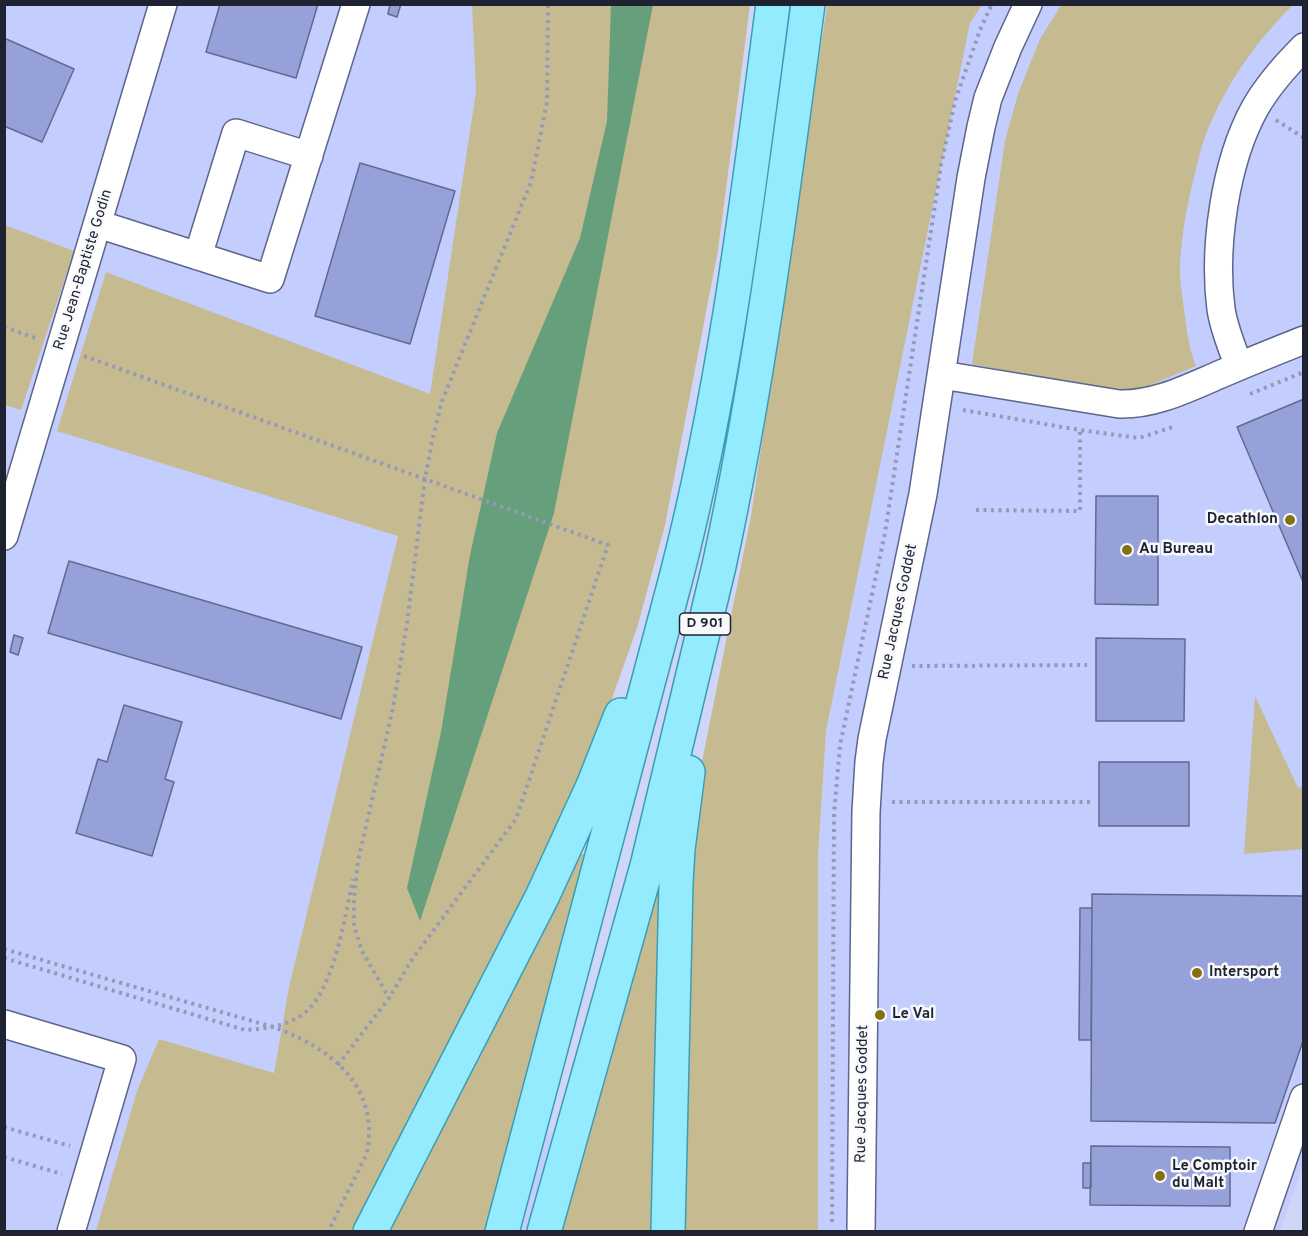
<!DOCTYPE html>
<style>
body{margin:0}
#map{position:relative;width:1308px;height:1236px;overflow:hidden;background:#cfd6f8;font-family:Overpass,sans-serif}
canvas{display:block}
.frame{position:absolute;inset:0;border:6px solid #1f2231;pointer-events:none}
</style>
<div id="map">
<canvas width="1308" height="1236"></canvas>
<div class="frame"></div>
</div>
<script>
const g = document.querySelector('canvas').getContext('2d');
g.lineJoin = 'round';
function fillPath(path, color) { g.fillStyle = color; g.fill(path, 'evenodd'); }
function stroke(path, color, width, dash) { g.strokeStyle = color; g.lineWidth = width; g.lineCap = dash ? 'butt' : 'round'; g.setLineDash(dash || []); g.stroke(path); }
function write(font, color, halo, rows, align = 'center') {
  g.font = font + ' Overpass,sans-serif'; g.lineWidth = 5; g.setLineDash([]); g.textBaseline = 'middle'; g.strokeStyle = halo; g.fillStyle = color; for (const [text, x, y, turn = 0] of rows) {
    g.save(); g.translate(x, y); g.rotate((+turn || 0) * Math.PI / 180); g.textAlign = isNaN(turn) ? turn : align; if (halo) g.strokeText(text, 0, 0); g.fillText(text, 0, 0); g.restore();
  }
}
fillPath(new Path2D(`
 M5,5H472L476,91L430,394L398,536L289,987L274,1074L798,1186L826,731L970,23L982,5H1303L1304,1163L1280,1231L5,1232Z`), '#c3cdfe');
fillPath(new Path2D(`
 M472,5H750L718,250L665,525L637,628L566,828L358,1231H96L137,1091L159,1039L274,1073L289,987L398,536L57,431L106,272L430,394L476,91Z
 M827,5H982L970,23L826,731L818,856V1231L678,1232L690,822L751,516Z
 M1061,5H1293C1260,37 1231,77 1212,120C1203,138 1199,157 1194,177C1187,205 1182,233 1180,263C1179,281 1183,299 1185,317C1187,334 1190,351 1196,366L1141,389L1110,391L972,364L1005,141L1018,94L1040,39Z
 M5,225L74,251L21,410L5,405Z
 M1255,696L1298,788L1303,786V849L1244,854Z
 M665,841L657,1231H559Z
 M575,853L589,855L485,1231L383,1232Z`), '#c6bb90');
fillPath(new Path2D(`
 M611,5H653L554,513L420,921L407,888L441,732L470,555L497,433L580,238L607,121Z`), '#669f7b');
const building = new Path2D(`
 M220,4H318L296,78L206,52Z
 M390,4H401L397,17L388,14Z
 M4,38L74,69L42,142L4,126Z
 M360,163L455,191L410,344L315,316Z
 M1304,399V584L1237,427Z
 M1096,496H1158V605L1095,604Z
 M69,561L362,647L341,719L48,633Z
 M14,635L23,638L18,655L10,652Z
 M1096,638L1185,639L1184,721H1096Z
 M124,705L182,722L165,779L174,782L152,856L76,833L98,759L107,762Z
 M1099,762H1189V826H1099Z
 M1092,894L1304,896V1038L1275,1123L1091,1121Z
 M1080,908H1092L1091,1040H1079Z
 M1091,1146L1230,1147V1206L1090,1205Z
 M1083,1163H1091V1188H1083Z`);
fillPath(building, '#96a1d9');
stroke(building, '#626a8f', 1.5);
const minor = new Path2D(`
 M98,224L270,279L356,4
 M198,256L236,133L309,156
 M1239,366C1232,348 1224,329 1221,309C1213,248 1225,162 1255,108C1268,85 1286,65 1304,47
 M942,375L1119,404C1155,405 1188,388 1221,374C1249,362 1276,351 1304,340
 M4,536L163,4
 M4,1024L122,1059L71,1232
 M861,1232L866,812L869,762L872,739L923,494L971,178L981,127L988,98L1008,47L1028,4
 M1258,1232L1304,1098`);
const major = new Path2D(`
 M370,1232L542,897L593,786L621,715
 M502,1232L677,574C725,387 748,195 773,4
 M544,1232L647,866L719,566C759,381 783,192 808,4
 M668,1232L676,882L678,849L688,772`);
stroke(minor, '#5e658a', 30);
stroke(major, '#3d9cb5', 36);
stroke(new Path2D(`
 M1276,120L1304,138
 M4,327L38,339
 M84,356L608,545L516,819L413,958L389,998
 M1250,394L1304,372
 M963,410L1080,430L1139,438L1173,427
 M976,510L1080,511V430
 M912,666L1087,665
 M892,802H1092
 M4,949L273,1027C330,1047 380,1086 367,1153L328,1232
 M4,958L245,1030C265,1029 285,1026 302,1015C334,993 345,916 353,879
 M338,1065L389,998L362,951L354,926V898L358,861L393,708L407,623L425,479L433,437L442,401L531,182L547,102L548,4
 M4,1127L70,1146
 M4,1157L62,1174
 M832,1222L834,814L840,745L885,533L941,165L955,101L980,30L992,4`), '#949ab6', 4, [3, 4.5]);
stroke(minor, '#fff', 27);
stroke(major, '#94ebfd', 33);
for (const [x, y, r, color] of [
 [1290,520,6,"#867112"],
 [1127,550,6,"#867112"],
 [1197,973,6,"#867112"],
 [880,1015,6,"#867112"],
 [1160,1176,6,"#867112"]
]) { const dot = new Path2D(); dot.arc(x, y, r, 0, 2 * Math.PI); g.fillStyle = color; g.fill(dot); stroke(dot, '#f8f9fd', 2); }
for (const [x, y, w] of [
 [705,624,51]
]) { const box = new Path2D(); box.roundRect(x - w / 2, y - 11, w, 22, 4.5); g.fillStyle = '#f8f9fd'; g.fill(box); stroke(box, '#1f2231', 1.5); }
write('bold 14px', '#1f2231', null, [
 ["D 901",705,624]
]);
write('15px', '#1f2231', '#f8f9fd', [
 ["Rue Jean-Baptiste Godin",84,270,-73],
 ["Rue Jacques Goddet",899,612,-78],
 ["Rue Jacques Goddet",863,1094,-89]
]);
write('bold 15px', '#1f2231', '#f8f9fd', [
 ["Decathlon",1278,520,"right"],
 ["Au Bureau",1139,550],
 ["Intersport",1209,973],
 ["Le Val",892,1015],
 ["Le Comptoir",1172,1167],
 ["du Malt",1172,1184]
], 'left');
</script>
